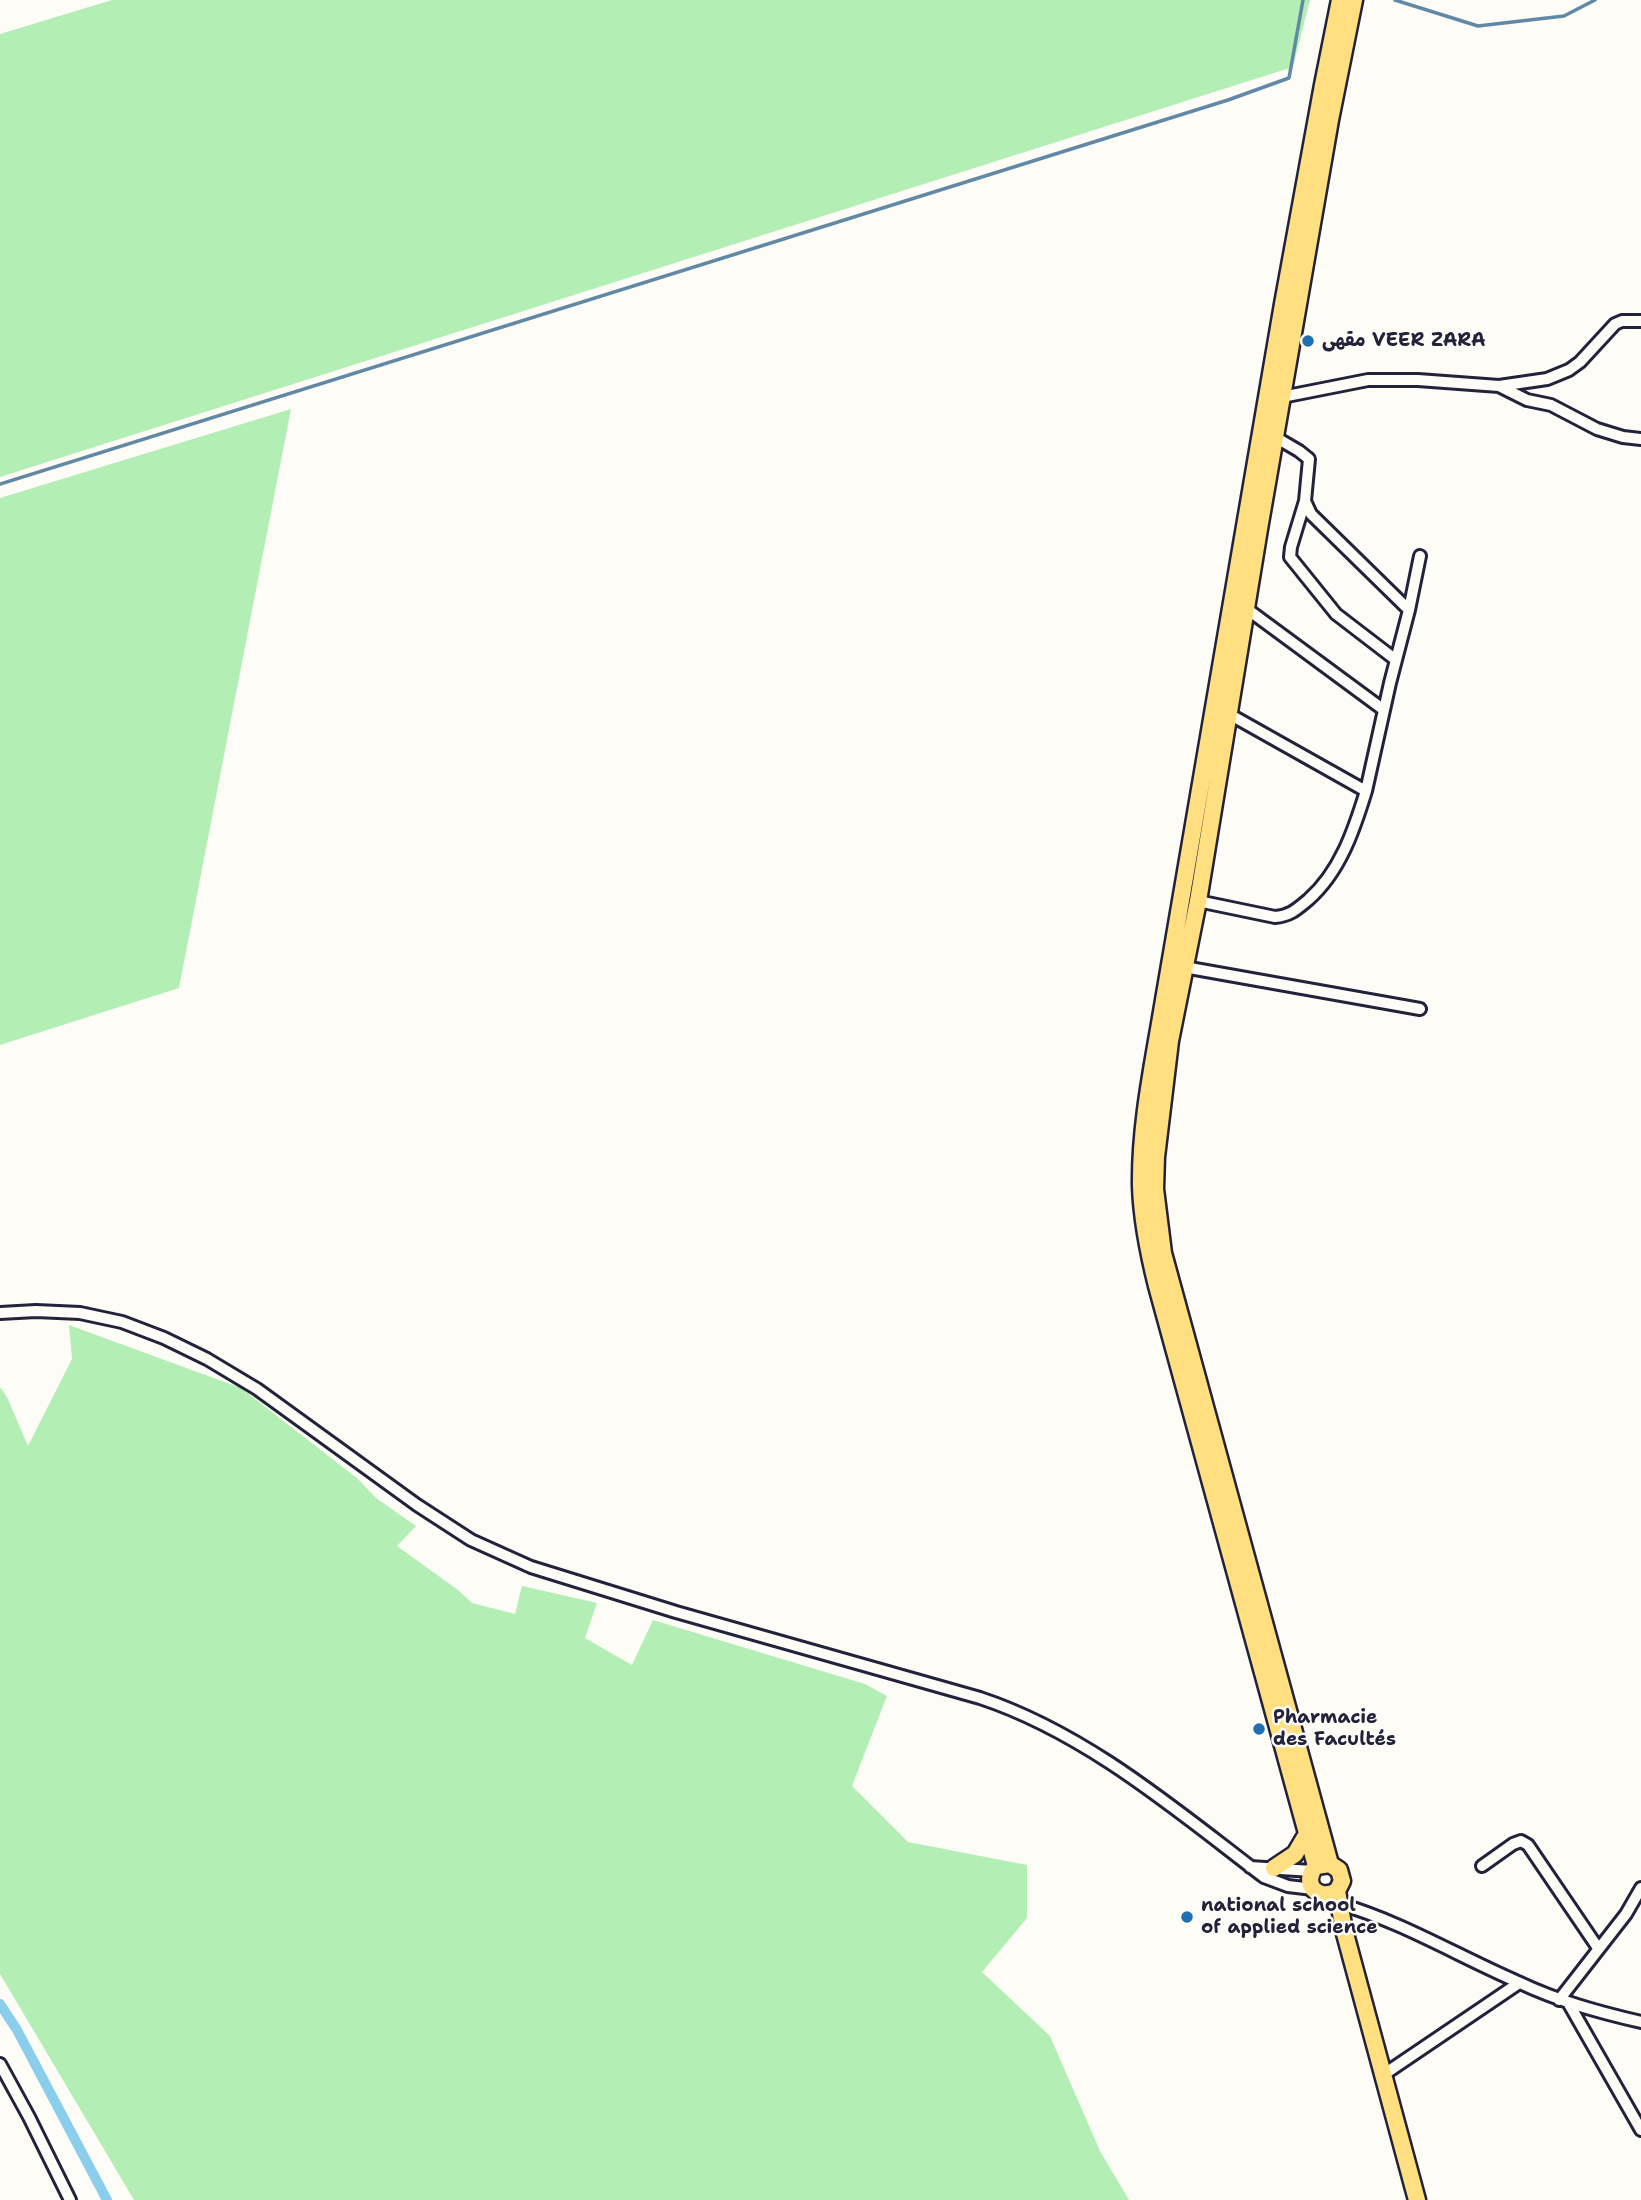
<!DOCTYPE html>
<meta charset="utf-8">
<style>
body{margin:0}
canvas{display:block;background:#fdfcf7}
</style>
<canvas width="1641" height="2200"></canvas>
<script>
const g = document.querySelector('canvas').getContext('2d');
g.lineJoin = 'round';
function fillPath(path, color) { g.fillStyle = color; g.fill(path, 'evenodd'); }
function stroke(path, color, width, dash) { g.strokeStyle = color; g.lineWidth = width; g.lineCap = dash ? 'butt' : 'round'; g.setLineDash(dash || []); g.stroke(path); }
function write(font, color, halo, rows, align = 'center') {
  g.font = font + ' "Shantell Sans","Playpen Sans Arabic",sans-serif'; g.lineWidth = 5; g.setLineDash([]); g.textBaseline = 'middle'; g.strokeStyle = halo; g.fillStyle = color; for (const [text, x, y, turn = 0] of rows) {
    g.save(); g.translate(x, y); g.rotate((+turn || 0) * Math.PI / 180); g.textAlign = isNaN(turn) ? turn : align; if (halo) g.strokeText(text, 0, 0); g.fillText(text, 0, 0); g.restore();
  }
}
fillPath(new Path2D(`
 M112,0H1310L1293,67L0,477V34Z
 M291,409L179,988L0,1045V498Z
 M69,1325L241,1388L358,1479L376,1498L416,1526L397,1546L458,1590L472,1603L515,1614L522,1586L597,1603L585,1638L632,1665L653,1620L865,1684L887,1696L852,1786L908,1842L1027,1865V1918L982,1972L1050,2036L1100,2151L1129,2200H134L0,1974V1387L7,1397L28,1446L72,1359Z`), '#b3efb5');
stroke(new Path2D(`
 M1395,0L1478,26L1564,16L1595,0
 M0,484L1228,100L1289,78L1303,0`), '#6189a5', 3.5);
stroke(new Path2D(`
 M0,2004L17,2030L107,2200`), '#8bceec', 10);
const minor = new Path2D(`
 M1499,386L1527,400L1551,405L1597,429L1623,437L1641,439
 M1282,397L1368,380H1418L1499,386L1547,379L1569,370L1580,362L1615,324L1622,321H1641
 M1305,501L1291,547L1290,557L1336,614L1396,660
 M1247,609L1384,710
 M1409,610L1420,556
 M1229,714L1366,791L1390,683L1409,610L1311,514L1305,501L1309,459L1299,451L1275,437
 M1198,901L1275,917C1290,916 1297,909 1308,900C1340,872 1354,830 1366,791
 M1184,967L1420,1009
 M0,1313L36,1311L80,1313L122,1322L164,1338L207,1359L257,1389L417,1505L471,1540L531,1567L676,1612L980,1698C1086,1733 1176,1810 1264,1877L1288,1886L1313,1889
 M1482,1866L1513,1844L1521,1841L1528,1845L1598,1948
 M1250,1867L1312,1871
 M1340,1904C1402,1922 1458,1956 1518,1982C1558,2001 1598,2012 1641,2022
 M1559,2000L1626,1914L1641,1888
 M1569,2004L1641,2130
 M0,2064L29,2117L70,2200
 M1383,2075L1519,1983`);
const highway = new Path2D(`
 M1330,1864L1163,1253L1155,1189L1156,1157L1170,1041L1198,901L1259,529L1330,120L1354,0
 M1316,1866L1330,1864L1339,1870L1342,1881L1337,1891C1317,1902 1301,1883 1316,1866L1157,1286C1149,1254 1142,1219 1141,1186C1140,1124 1154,1061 1164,1000L1283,304L1323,85L1340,0
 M1274,1868L1295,1854L1308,1832
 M1337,1891L1344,1930L1417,2200`);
stroke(minor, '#22223b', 16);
stroke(highway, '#22223b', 21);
stroke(minor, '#fdfcf7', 10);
stroke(highway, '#ffdf80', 16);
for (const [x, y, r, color] of [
 [1308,341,7,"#1f6fb2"],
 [1259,1729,7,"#1f6fb2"],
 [1187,1917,7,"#1f6fb2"]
]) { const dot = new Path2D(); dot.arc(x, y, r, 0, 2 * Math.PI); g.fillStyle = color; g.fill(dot); stroke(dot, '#fdfcf7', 2.5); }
write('bold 19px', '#22223b', '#fdfcf7', [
 ["مقهى VEER ZARA",1322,341],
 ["Pharmacie",1273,1718],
 ["des Facultés",1273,1740],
 ["national school",1201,1906],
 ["of applied science",1201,1928]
], 'left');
</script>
